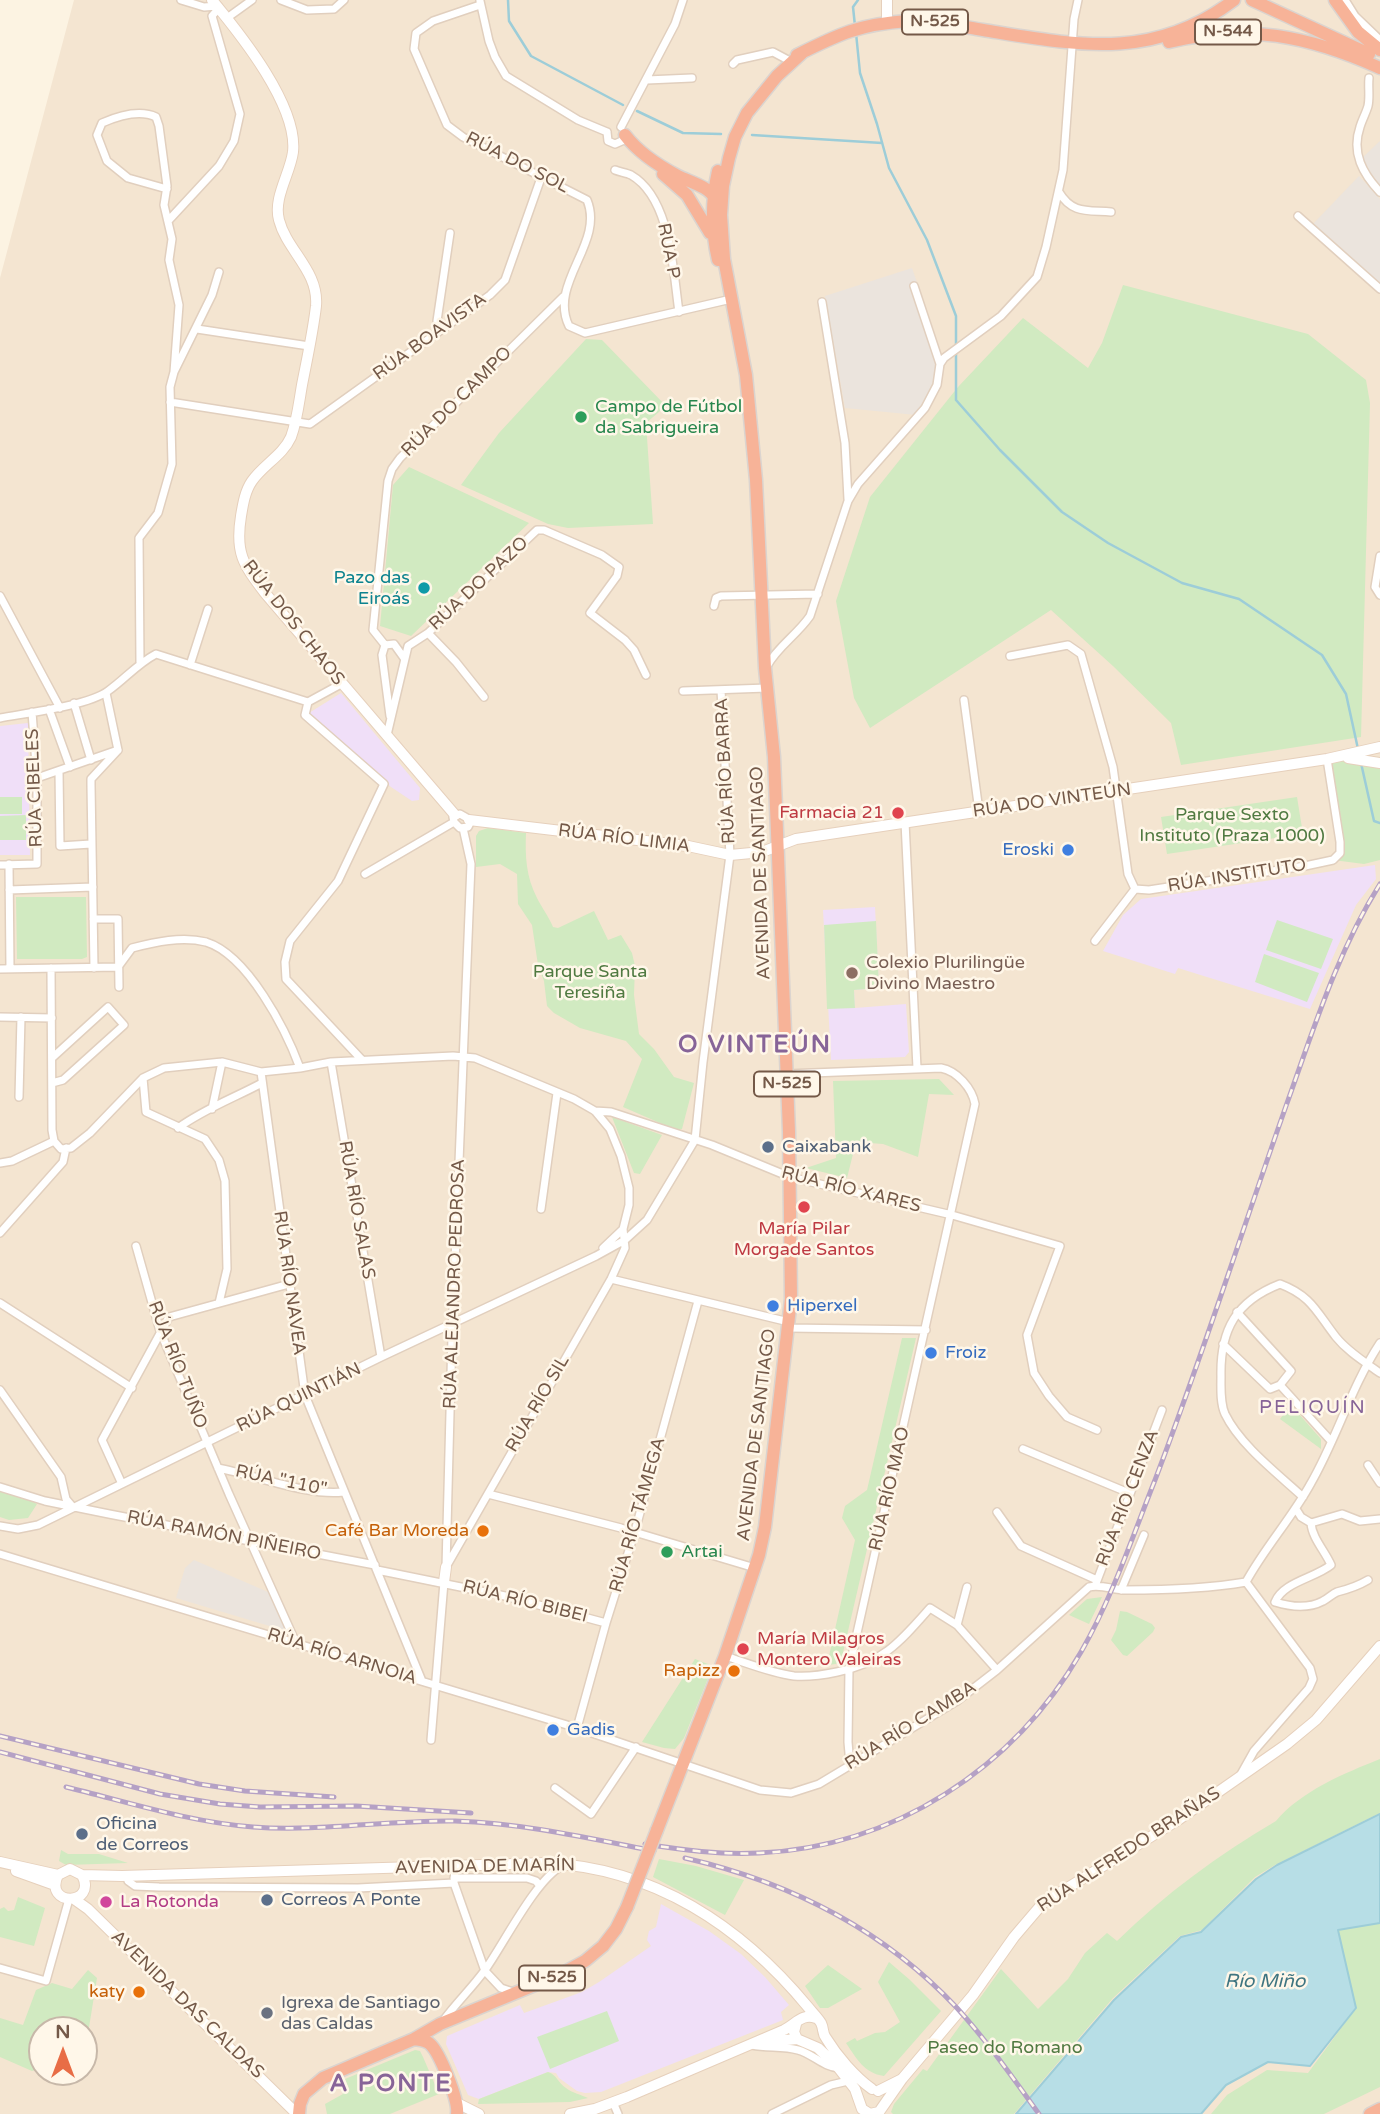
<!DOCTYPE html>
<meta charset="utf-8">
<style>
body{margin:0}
#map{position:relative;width:1380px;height:2114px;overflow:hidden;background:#fcf3e2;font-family:"Varela Round",sans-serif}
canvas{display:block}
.north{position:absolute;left:28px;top:2016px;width:70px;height:70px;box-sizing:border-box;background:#fff7e9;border:2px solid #c7b8a9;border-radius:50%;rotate:0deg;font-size:19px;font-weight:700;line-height:28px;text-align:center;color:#745948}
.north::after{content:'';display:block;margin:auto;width:24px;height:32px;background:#e86d46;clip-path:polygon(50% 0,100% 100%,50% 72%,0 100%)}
</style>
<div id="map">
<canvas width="1380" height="2114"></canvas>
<div class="north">N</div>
</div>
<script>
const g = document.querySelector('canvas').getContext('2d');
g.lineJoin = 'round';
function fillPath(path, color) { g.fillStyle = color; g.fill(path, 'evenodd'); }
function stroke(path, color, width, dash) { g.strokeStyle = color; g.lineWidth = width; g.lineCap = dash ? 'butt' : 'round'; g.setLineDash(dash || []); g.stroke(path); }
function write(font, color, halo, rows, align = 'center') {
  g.font = font + ' "Varela Round",sans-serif'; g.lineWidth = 5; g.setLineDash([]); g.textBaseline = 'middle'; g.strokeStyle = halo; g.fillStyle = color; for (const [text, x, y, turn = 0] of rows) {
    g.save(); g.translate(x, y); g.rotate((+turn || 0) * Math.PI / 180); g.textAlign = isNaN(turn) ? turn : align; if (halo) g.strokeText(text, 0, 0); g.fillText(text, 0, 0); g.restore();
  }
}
fillPath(new Path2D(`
 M74,0H1380V2114H0V278ZM42,2030H84V2072H42Z`), '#f4e5d1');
fillPath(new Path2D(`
 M1380,141V184L1377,187L1360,160Z
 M1359,176L1380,199V284L1313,224Z
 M912,268L940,349L936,379L916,415L845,408L825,296Z
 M194,1560L275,1595L288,1629L286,1631L176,1598L185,1568Z`), '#ebe4dd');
fillPath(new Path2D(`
 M341,693L420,788L419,800L412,801L391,787L311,717L309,713Z
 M28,723L30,855H0V726Z
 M1375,865L1376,879L1356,905L1310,1009L1178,968L1175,974L1103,951L1123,915L1141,899Z
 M875,907L879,988L854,990L855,1008L906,1004L909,1052L905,1057L831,1060L823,910Z
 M661,1904L709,1931L741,1954L765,1977L789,2005L781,2012L783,2020L601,2092L585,2093L577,2091L559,2078L556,2073L548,2072L479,2099L468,2095L446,2044L447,2036L520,2005L524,2013L582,1992L599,1982L651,1946L647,1940L649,1931L656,1927Z`), '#f0dff8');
fillPath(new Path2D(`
 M1123,285L1308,334L1366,380L1370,403L1361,737L1181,765L1171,723L1113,666L1051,610L870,728L854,698L836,601L870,497L958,387L1023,318L1088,368L1102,343Z
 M586,339L602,340L666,406L646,423L653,524L568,528L548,524L461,485L499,433Z
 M409,467L529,523L411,636L380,626L393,485Z
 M1349,758L1380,764V860L1364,864L1333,860L1340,853L1327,759Z
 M0,797H22V814H0Z
 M1297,797L1303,834L1167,854L1161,817Z
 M26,815V840H0V816Z
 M488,828L526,833C525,856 526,877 537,898C542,908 549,917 553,927L558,928L594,911L608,940L621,935L632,953L635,966L634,995L639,1034L654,1049L674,1077L694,1083L682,1129L676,1130L623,1107L642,1059L626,1041L580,1028L554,1013L547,1006L544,981L538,965L532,925L518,904L517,874L500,864L476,867V836L479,831Z
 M16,897H86L87,957L82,959H17Z
 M1277,920L1333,939L1321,969L1266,950Z
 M876,921L879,988L854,990L855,1008L827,1009L824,925Z
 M1264,954L1319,973L1307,1002L1255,982Z
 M939,1079L954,1095L929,1094L918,1157L883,1144L856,1142L847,1178L806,1168L836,1158L833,1081Z
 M612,1117L662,1135L640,1174L634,1173Z
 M902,1338H916L842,1657L836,1664L827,1665L855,1540L842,1518L845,1506L867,1490Z
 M1291,1405L1321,1439V1449L1280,1419Z
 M0,1491L23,1497L37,1504L28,1518L9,1520L0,1517Z
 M1102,1597L1089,1624L1069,1615L1087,1599Z
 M1120,1611L1127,1612L1152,1624L1155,1628L1153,1632L1127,1656L1123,1655L1111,1640L1116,1630Z
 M695,1659L713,1666L684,1738L675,1749L664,1748L642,1742Z
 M1380,1759V1813L1275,1865L1255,1877L1202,1930L1180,1936L1113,1998L1014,2114H893L891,2112L894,2104L923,2069L927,2071L1001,1969L1038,2009L1068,1979L1085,1953L1107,1933L1117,1941C1165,1894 1218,1855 1276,1821C1301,1791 1345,1773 1380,1759Z
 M61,1850L68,1854H99L128,1863L66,1865L59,1861Z
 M659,1859L696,1866L744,1880L725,1915L653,1877Z
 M18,1897L45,1908L34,1946L0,1937V1909L4,1907L8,1911L14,1910Z
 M1380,1923V2087L1324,2114H1211L1227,2095L1267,2070L1308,2073L1356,2008L1338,1930Z
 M889,1962L910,1980L941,2011L884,2076C864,2073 857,2059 846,2043L855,2038L857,2041L875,2033L885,2032L900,2022L878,1982Z
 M828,1965L862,1989L828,2008H820L805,1986Z
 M88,1970L97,1978L85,2052L84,2030H42V2068L32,2071L0,2057V2018L23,2025L36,1990L52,1983L72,1989Z
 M607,2011L619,2041L550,2069L537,2037Z
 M415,2050L420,2051L423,2057L439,2094L390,2114H327L325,2104L343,2094L341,2090L348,2087L345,2079Z
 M548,2072C557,2075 558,2083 566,2088C572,2093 582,2095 588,2098L570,2102L478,2104L479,2099Z`), '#d1eac1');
const water = new Path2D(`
 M1380,1814V1923L1338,1930L1356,2008L1310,2066L1268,2062L1226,2085L1201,2114H1016L1114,2000L1181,1937L1201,1932L1256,1879L1277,1865Z`);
fillPath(water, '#b7dee6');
stroke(water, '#9dcdd8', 2);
stroke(new Path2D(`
 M508,0L509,21L531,56L623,105
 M855,26L853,7L858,0
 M856,33L860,73L877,124L889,168L927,240L956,316V347
 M637,111L683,133L721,134
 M752,135L882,143
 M956,353V400L1000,450L1062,512L1108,543L1182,583L1239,599L1322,655L1346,694L1358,749
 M1361,763L1374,821L1380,823`), '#9dcdd8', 2.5);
const street = new Path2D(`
 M181,0L204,7L218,6
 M281,0L307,10L334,9L344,0
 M1345,0L1355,16L1380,40
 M480,1L489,41L495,57L506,76L578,120L607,132
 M480,5L433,21L416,33L414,49L447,125L463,137L587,200C605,243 548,283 569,326L585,333L727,300
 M227,18L252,0
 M733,64L737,60L773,52L788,60
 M1369,78C1368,87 1370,97 1368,106C1366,113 1362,120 1360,127C1351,153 1363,174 1380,192
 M647,80L692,78
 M621,127L675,24L683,0
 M607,132L608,141L615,144L624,140L625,133
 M615,170C620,172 627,173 631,175C671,198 673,271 679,312
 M167,189L128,178L107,161L97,135L102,123C118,116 139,109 156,117L159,126L167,186L164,205L172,239L169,260L179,305L174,372
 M1059,192C1072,214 1087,210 1111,212
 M1298,216L1380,289
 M168,221L219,166L234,141L240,114L212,16L219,8
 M914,286L940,364
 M822,302L845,443L848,499
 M442,328L437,321L450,233
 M197,329L309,346
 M170,402L310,424L490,295L505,280L542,175
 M1380,556L1375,587L1380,595
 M0,596L60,708
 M714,606L716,598L721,596L818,594
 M428,633L456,662L484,697
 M385,645L373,630L388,481L392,469L400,458L563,297
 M385,645L382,655L390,716
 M385,645L394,644L404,658
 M1010,656L1068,645L1081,654L1113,767L1128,874L1135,889L1149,890L1305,866L1333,860L1340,853V842L1327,759
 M140,662L139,538L158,513L172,464L170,387L174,372L212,295L219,272
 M190,665L208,609
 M767,666C778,646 797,635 810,616L848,501L858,484L925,408L937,385L940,364L944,358L1001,316L1037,277L1046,247L1063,170L1074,19L1078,0
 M683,691L767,688
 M106,693L118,750
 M964,700L979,811
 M308,702L305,715L384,784L338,881L290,941L285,962L286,979L362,1060
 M74,703L91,760
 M49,709L70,767
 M0,718C27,713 87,706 108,691C125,679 137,664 156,654L308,702L341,684
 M387,735L408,646L428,633L537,530H544L602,555L619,567L617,576L590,613L625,640L634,650L646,675
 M59,771L60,846L91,844
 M37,778L115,751
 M460,814L467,818L470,823L468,827L460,828L454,822L453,817Z
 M905,822L917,1068
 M9,864L10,969
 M0,865L37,864V778L32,712
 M365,874L454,822
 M9,890L93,887
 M93,919H118L119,987
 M1095,941L1135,889
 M118,967L132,948C155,942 182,936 206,942C248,955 286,1030 300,1068
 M51,968L52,1130L54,1141L61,1149L71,1148L90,1133L143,1078L164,1068L222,1062L261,1072L300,1068L331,1062L453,1056L475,1058L574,1099L595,1111L610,1129L621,1156L629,1188V1205L623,1229L625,1248L611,1279L446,1567
 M94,968L91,785V779L118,750
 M0,969L118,967
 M0,1017L52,1018
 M331,1062L381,1357
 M261,1072L305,1395L422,1681
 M786,1074L941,1068C957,1071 972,1088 975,1104L849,1669L848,1742L850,1765
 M143,1078L146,1112L205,1139L219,1160L225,1181L227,1269L219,1303
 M52,1083L63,1080L124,1025L108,1007L52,1058
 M19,1097L21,1017
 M212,1109L222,1062
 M595,1111L611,1112L712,1145L790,1177L952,1215L1060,1246L1027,1335L1034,1373L1049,1396L1067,1417L1097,1430
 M178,1128C204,1109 234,1098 262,1083
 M0,1163L12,1161L54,1141
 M541,1209L557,1093
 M0,1233L63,1162L66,1148
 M136,1246L160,1331L229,1494L296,1643
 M603,1248L623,1229
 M611,1279L789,1322
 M0,1303L132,1388
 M1237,1312L1291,1371L1280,1385
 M789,1328L926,1330
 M1223,1344L1270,1389L1280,1385
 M1280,1385L1331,1441
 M0,1390L61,1477L66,1499L72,1506
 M1023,1449L1129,1493
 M1368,1465L1380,1483
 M218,1468C255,1475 307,1496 343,1492
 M122,1484L102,1440L169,1317L289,1284
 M0,1487L45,1501L109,1514L375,1565
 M488,1494L621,1528L755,1568
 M1303,1497C1278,1474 1240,1445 1225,1414C1220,1403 1221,1388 1221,1376C1220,1330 1236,1301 1280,1284C1312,1296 1317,1313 1336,1337C1348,1352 1365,1362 1380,1373
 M1296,1509L1301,1517L1311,1523L1342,1514L1360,1521L1380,1519
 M997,1512L1021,1546L1097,1580
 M0,1526L18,1529L38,1525L381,1357L596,1256L625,1240L647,1220L695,1140L703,1062L730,855L721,690
 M0,1554L577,1728L760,1790L791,1793L819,1784L957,1701L997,1670L1089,1587C1102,1584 1113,1590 1126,1590C1166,1590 1206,1589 1246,1582
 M446,1567L452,1336L471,864L463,828
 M377,1570L505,1596L606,1623
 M1246,1582C1265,1547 1292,1518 1311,1483C1337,1438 1351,1387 1380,1343
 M1095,1586L1162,1410
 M1121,1590L1144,1535
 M1275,1602C1283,1582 1315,1578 1331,1565C1325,1551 1312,1538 1311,1523
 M1275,1602C1291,1607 1308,1609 1323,1601C1329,1598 1332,1594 1337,1592C1349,1589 1358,1586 1368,1580
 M957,1625L967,1587
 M725,1656C747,1663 771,1673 794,1676C808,1677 823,1675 837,1672C883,1663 900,1642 930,1608L957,1625L997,1670
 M577,1728L606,1623L635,1531L698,1301
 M431,1740L444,1582
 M1240,1776L1254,1751L1309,1688L1313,1679L1310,1668L1246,1582
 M555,1788L591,1814L636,1747
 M455,1866L454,1883L485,1971L501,1988L513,1992
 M127,1875L128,1881L135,1886L159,1887L358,1888L454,1883
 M454,1878H527L536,1881L540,1886
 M0,1968L46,1981L69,1899
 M443,2021C456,2003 472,1988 485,1970C505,1942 535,1880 563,1865
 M752,2045C767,2048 783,2046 798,2050C813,2054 823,2067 839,2068
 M613,2102L618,2114
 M772,2114L831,2085L848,2081`);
const secondary = new Path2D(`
 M212,0C241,35 298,106 293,152C290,174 273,198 279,220C287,251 319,271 316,306C313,332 307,359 302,385C299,402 297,421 291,437C283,455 263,465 252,481C245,491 243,504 241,516C235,553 243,564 265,593L455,815
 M887,23V0
 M1348,758L1380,763
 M469,820L688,846L730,855L762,852L796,839L1327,759L1380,747
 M444,1582L446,1567
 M0,1862L58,1875L70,1869L82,1875L122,1876L546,1863C654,1868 741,1926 808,2007C812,2012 818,2018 821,2023C824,2029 822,2033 826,2038C837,2056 855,2077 872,2089
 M16,1871L55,1885
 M58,1875C43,1907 98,1906 82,1875
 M74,1899L88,1909L297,2114
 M796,2024L794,2032L797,2039L818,2048L837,2066L855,2089L862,2109L870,2114L879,2112L902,2079L973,1995L1014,1937L1043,1903L1178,1820L1287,1744L1316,1720L1380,1646
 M765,2042L797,2039
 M878,2091L902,2079
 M457,2103L479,2114
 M570,2114L595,2109L627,2097L784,2030C796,2024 802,2013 816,2018`);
const highway = new Path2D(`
 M1252,0L1369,54
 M1335,0L1358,32L1380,50
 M1169,42C1246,23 1309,36 1380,68
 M797,55C839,34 860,24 908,21C933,20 959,26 983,30C1076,45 1153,62 1234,0
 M625,135C638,152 659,166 678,176C690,182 710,187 715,199
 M663,174L687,195L710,233
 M718,260C711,230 711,202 718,171
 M657,1830L725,1656L759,1555L765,1527L791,1299L789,1132L774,757L765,668L756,480L746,375L724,259L721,215L723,186L729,158L735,137L747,113L777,76L802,53
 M414,2039C420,2040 426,2040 430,2044C440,2053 459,2101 457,2114
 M299,2114L300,2104L304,2094L323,2078L414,2039L440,2024L559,1975L585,1961L603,1946L616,1929L627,1907
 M1370,2114L1380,2109`);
stroke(street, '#e1cfbe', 10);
stroke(secondary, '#e6d0bc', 12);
stroke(highway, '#dbd4cf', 15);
stroke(street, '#fff', 7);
stroke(secondary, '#fff', 10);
stroke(highway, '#f7b398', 12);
const rail = new Path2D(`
 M0,1736L199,1784L245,1791L334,1797
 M0,1752L160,1794L220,1804L260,1807L356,1806L471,1813
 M66,1787C128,1802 189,1822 253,1827C320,1832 387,1820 455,1821C522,1823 588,1838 654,1851
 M645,1844C683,1850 720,1855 759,1853C894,1847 1014,1768 1081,1652C1112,1598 1132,1538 1155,1480C1202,1357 1242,1231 1286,1106C1313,1031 1337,952 1380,884
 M685,1858C789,1882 883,1929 957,2008C987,2041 1013,2078 1039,2114`);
stroke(rail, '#b5a1c5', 5);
stroke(rail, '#fff7e9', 2.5, [8]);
const highwayBridge = new Path2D(`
 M627,1907L657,1830`);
stroke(highwayBridge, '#dbd4cf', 15, []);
stroke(highwayBridge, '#f7b398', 12);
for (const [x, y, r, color] of [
 [581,417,7,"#2e9e5b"],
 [424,588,7,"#0f9aa8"],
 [898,813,7,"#e0444e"],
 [1068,850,7,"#3f7fe0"],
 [852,973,7,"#8d6e63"],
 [768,1147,7,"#5c6f8a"],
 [804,1207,7,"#e0444e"],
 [773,1306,7,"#3f7fe0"],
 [931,1353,7,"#3f7fe0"],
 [483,1531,7,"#e8710a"],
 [667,1552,7,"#2e9e5b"],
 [743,1649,7,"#e0444e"],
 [734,1671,7,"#e8710a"],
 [553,1730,7,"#3f7fe0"],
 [82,1834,7,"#5c6f8a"],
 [267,1900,7,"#5c6f8a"],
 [106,1902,7,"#d1479c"],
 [139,1992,7,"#e8710a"],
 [267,2013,7,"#6b7280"]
]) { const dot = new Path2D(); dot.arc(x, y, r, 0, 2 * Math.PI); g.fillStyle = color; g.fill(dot); stroke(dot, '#fff7e9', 2.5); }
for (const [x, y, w] of [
 [935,22,66],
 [1228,32,66],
 [787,1084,66],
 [552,1978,66]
]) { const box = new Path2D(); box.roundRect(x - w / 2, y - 12.5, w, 25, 5); g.fillStyle = '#fff7e9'; g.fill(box); stroke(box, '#745948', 2); }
write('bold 16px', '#745948', null, [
 ["N-525",935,22],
 ["N-544",1228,32],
 ["N-525",787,1084],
 ["N-525",552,1978]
]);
write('18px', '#745948', '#fff7e9', [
 ["RÚA DO SOL",517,163,27],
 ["RÚA P",668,251,79],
 ["RÚA BOAVISTA",430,337,-36],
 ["RÚA DO CAMPO",457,402,-45],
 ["RÚA DO PAZO",479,584,-43],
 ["RÚA DOS CHAOS",293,623,52],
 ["RÚA RÍO BARRA",726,771,-93],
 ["RÚA CIBELES",35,788,-92],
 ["RÚA DO VINTEÚN",1052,801,-8],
 ["RÚA RÍO LIMIA",624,839,7],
 ["AVENIDA DE SANTIAGO",761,873,-92],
 ["RÚA INSTITUTO",1237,876,-9],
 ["RÚA RÍO XARES",851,1190,14],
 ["RÚA RÍO SALAS",356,1210,80],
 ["RÚA RÍO NAVEA",289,1283,82],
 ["RÚA ALEJANDRO PEDROSA",455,1284,-88],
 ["RÚA RÍO TUÑO",177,1365,69],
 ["RÚA QUINTIÁN",299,1398,-26],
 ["RÚA RÍO SIL",538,1404,-60],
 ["AVENIDA DE SANTIAGO",757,1435,-83],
 ["RÚA \"110\"",281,1481,12],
 ["RÚA RÍO MAO",890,1489,-77],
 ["RÚA RÍO CENZA",1128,1498,-69],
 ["RÚA RÍO TÁMEGA",638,1515,-74],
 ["RÚA RAMÓN PIÑEIRO",224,1536,11],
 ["RÚA RÍO BIBEI",525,1602,14],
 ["RÚA RÍO ARNOIA",342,1657,17],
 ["RÚA RÍO CAMBA",911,1726,-32],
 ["RÚA ALFREDO BRAÑAS",1129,1850,-33],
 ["AVENIDA DE MARÍN",485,1867,-1],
 ["AVENIDA DAS CALDAS",187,2005,44]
]);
write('18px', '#27864d', '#fff7e9', [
 ["Campo de Fútbol",595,407],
 ["da Sabrigueira",595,428],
 ["Artai",681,1552]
], 'left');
write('18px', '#0d838f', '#fff7e9', [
 ["Pazo das",410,578],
 ["Eiroás",410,599]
], 'right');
write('18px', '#be3a42', '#fff7e9', [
 ["Farmacia 21",884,813],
 ["María Pilar",804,1229,"center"],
 ["Morgade Santos",804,1250,"center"],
 ["María Milagros",757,1639,"left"],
 ["Montero Valeiras",757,1660,"left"]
], 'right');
write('18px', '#507a41', '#fff7e9', [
 ["Parque Sexto",1232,815],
 ["Instituto (Praza 1000)",1232,836],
 ["Parque Santa",590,972],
 ["Teresiña",590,993],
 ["Paseo do Romano",1005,2048]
]);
write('18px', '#366cbe', '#fff7e9', [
 ["Eroski",1054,850,"right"],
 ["Hiperxel",787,1306],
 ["Froiz",945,1353],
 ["Gadis",567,1730]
], 'left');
write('18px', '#785e54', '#fff7e9', [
 ["Colexio Plurilingüe",866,963],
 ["Divino Maestro",866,984]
], 'left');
write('18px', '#4e5e75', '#fff7e9', [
 ["Caixabank",782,1147],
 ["Oficina",96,1824],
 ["de Correos",96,1845],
 ["Correos A Ponte",281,1900]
], 'left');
write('18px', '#c56008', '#fff7e9', [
 ["Café Bar Moreda",469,1531],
 ["Rapizz",720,1671],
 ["katy",125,1992]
], 'right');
write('18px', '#b23c85', '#fff7e9', [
 ["La Rotonda",120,1902]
], 'left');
write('18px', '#5b616d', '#fff7e9', [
 ["Igrexa de Santiago",281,2003],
 ["das Caldas",281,2024]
], 'left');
g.letterSpacing = '2px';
write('19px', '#876498', '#fff7e9', [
 ["PELIQUÍN",1313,1408]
]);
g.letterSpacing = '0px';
write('italic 19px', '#3f7581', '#fff7e9', [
 ["Río Miño",1265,1982]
]);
g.letterSpacing = '2px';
write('bold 24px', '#876498', '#fff7e9', [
 ["O VINTEÚN",755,1046],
 ["A PONTE",391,2085]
]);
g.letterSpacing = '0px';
</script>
